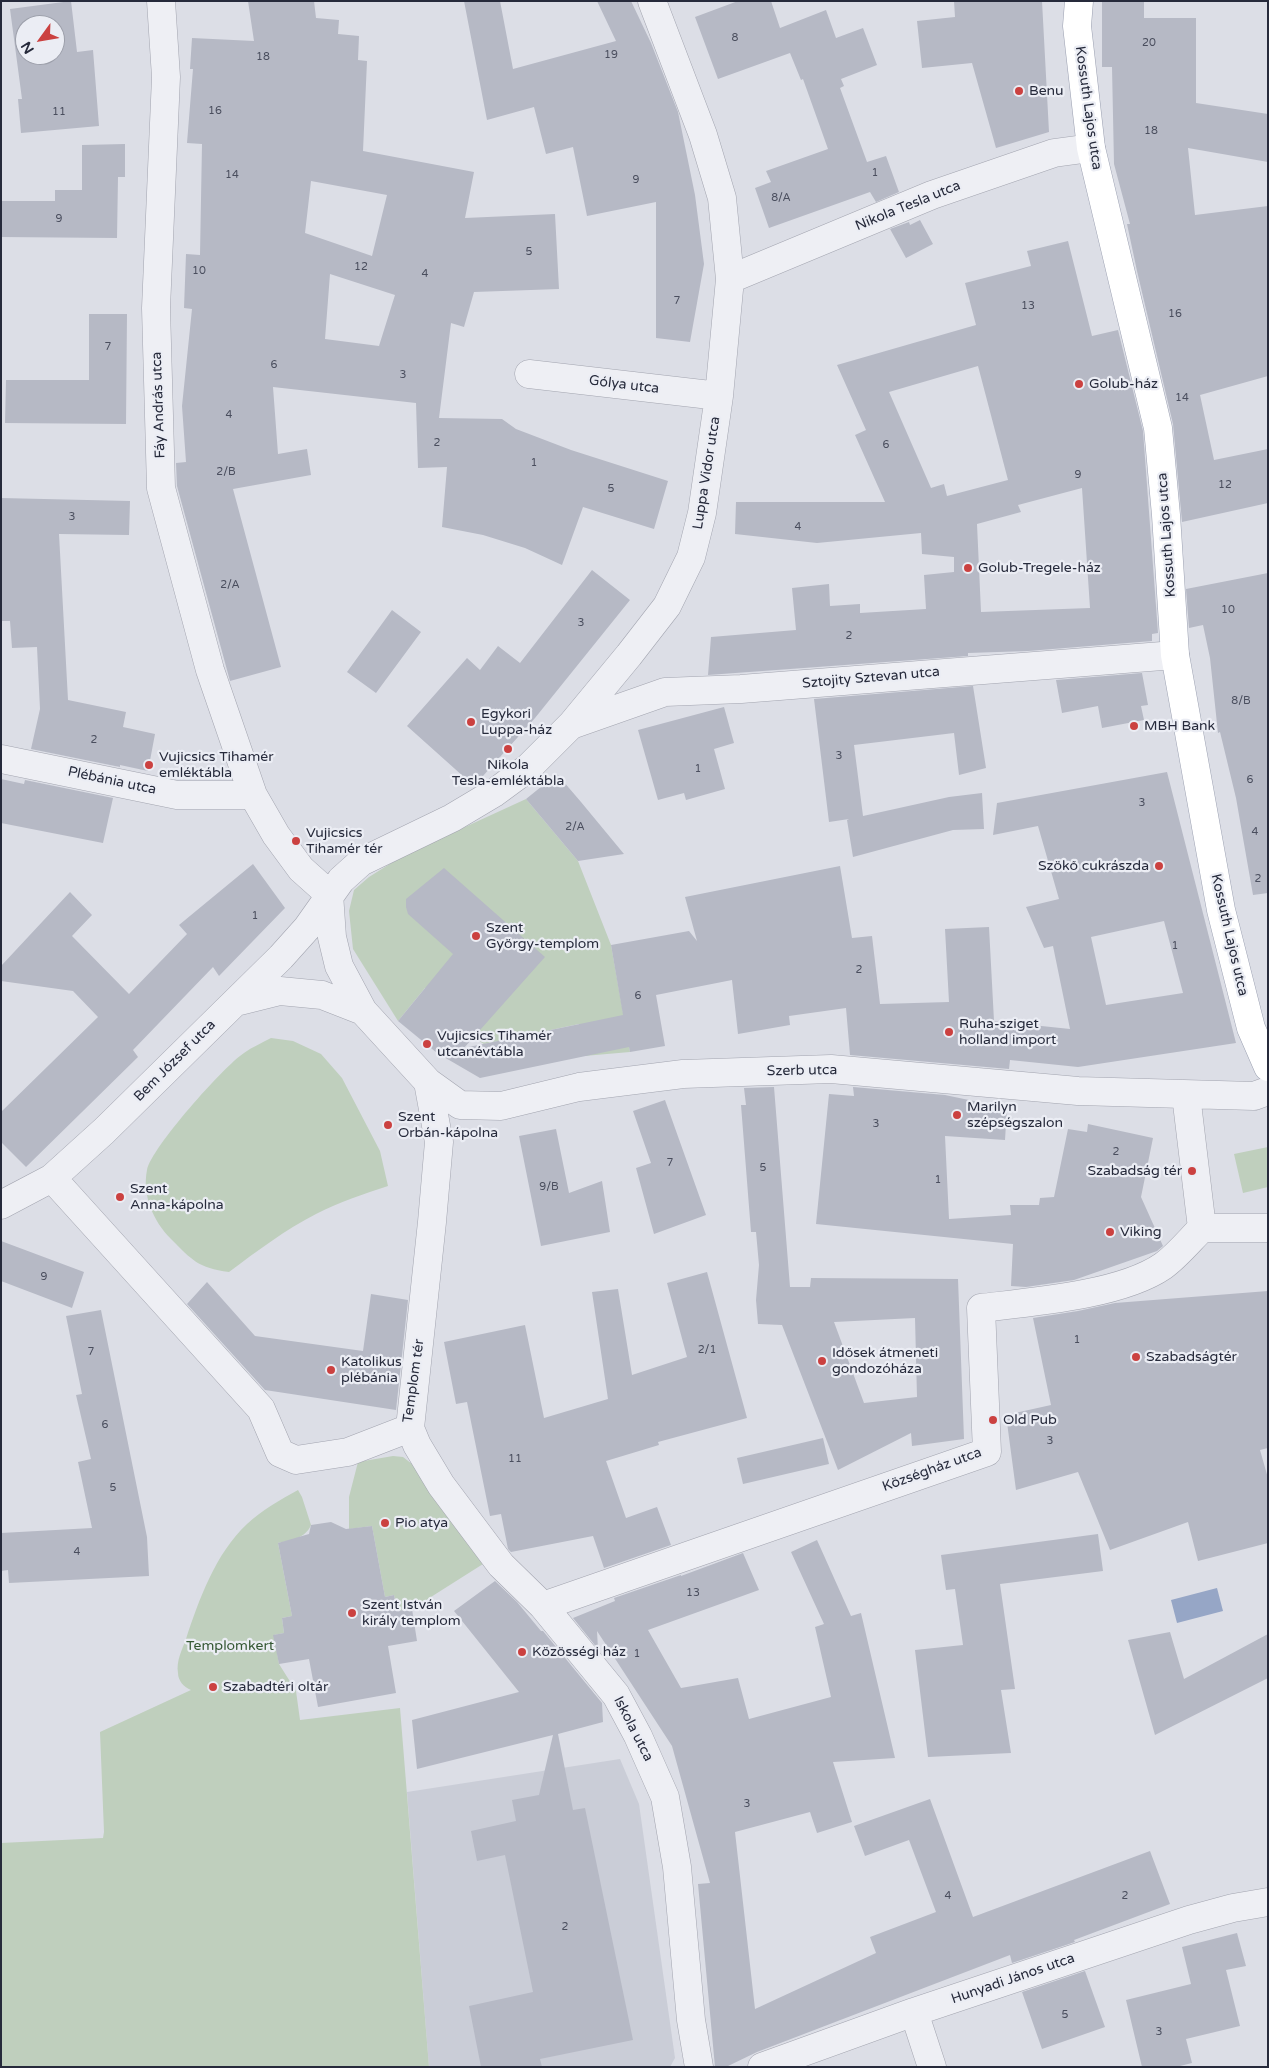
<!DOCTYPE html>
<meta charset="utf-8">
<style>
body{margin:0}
#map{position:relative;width:1269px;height:2068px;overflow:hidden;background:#dcdee6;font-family:"Varela Round",sans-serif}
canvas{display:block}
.frame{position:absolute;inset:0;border:2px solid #262a3b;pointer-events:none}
.north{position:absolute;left:15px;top:15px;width:50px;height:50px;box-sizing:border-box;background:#ebedf4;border:1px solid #9c9faa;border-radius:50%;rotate:238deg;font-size:14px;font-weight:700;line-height:20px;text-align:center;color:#262a3b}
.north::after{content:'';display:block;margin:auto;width:18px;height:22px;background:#cb4140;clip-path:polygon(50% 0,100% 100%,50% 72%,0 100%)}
</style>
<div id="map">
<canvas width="1269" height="2068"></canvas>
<div class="frame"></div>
<div class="north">N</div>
</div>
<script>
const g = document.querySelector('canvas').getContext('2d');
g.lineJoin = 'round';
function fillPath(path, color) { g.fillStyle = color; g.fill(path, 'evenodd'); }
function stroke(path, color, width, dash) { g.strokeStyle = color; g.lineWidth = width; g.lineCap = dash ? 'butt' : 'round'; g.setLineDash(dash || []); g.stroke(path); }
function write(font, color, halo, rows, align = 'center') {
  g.font = font + ' "Varela Round",sans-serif'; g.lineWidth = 4.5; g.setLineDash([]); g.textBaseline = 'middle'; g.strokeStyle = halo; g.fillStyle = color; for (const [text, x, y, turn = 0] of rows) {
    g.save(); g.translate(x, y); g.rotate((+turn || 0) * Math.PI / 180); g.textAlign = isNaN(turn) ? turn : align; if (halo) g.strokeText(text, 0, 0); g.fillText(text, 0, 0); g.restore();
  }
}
fillPath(new Path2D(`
 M620,1759L639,1804L675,2058L670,2067H429L407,1792Z`), '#cacdd7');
fillPath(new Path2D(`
 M526,799L578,861L611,945L630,1052L584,1056L579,1024L484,1044L460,1030L425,988L398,1021L353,949L349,911L354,890L369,877L404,855Z
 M271,1038L293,1041L321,1054L342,1078L380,1151L388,1186C364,1194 339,1202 316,1214C285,1230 257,1251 229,1272C198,1268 192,1260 171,1239C153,1221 142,1195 147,1170C151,1148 224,1066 244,1053C252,1047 262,1043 271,1038Z
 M1268,1147V1187L1243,1193L1234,1154Z
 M393,1456L403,1457L416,1467L483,1561V1564L412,1609L397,1611L394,1595L385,1597L372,1526L349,1529V1497L358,1462Z
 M298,1490L302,1497L311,1525C305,1539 291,1540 278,1543L292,1616L282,1618L284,1633L274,1635L279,1664L296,1691L300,1720L400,1708L429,2067H1V1843L103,1838L104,1832L100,1732L191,1690C184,1687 178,1681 178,1673C176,1661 182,1650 186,1639C199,1600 215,1554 247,1524C262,1510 280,1500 298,1490Z`), '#bfcfbd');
fillPath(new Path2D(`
 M1217,1588L1223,1611L1177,1623L1171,1600Z`), '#96a6c6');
fillPath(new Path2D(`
 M71,1L77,52L93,50L99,126L21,133L18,99H22L10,9ZM25,25H55V55H25Z
 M248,1H314L316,18L339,20L338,34L359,36L358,60L367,61L363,151L474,172L465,218L555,214L559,289L474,292L464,327L451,323L439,418L502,419L516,429L571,450L668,481L654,529L583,507L562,565L525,548L483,535L442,527L447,467L418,468L416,403L273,387L278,454L307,449L311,475L233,489L281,667L230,681L177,486L176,463L186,462L182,406L192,309L184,308L186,254L200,255L202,144L187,143L193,69H190L192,38L254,41ZM311,181L387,195L372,256L305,233ZM330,274L395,295L379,346L325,339Z
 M464,1H500L513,69L616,41L597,1H631L651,43L678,112L695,195L704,264L690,342L656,338V202L587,216L573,147L546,154L534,107L487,120Z
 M738,1H771L780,28L826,10L836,38L863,28L877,65L841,79L844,86L840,88L867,162L886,156L899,192L876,202L870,192L769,228L755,188L771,182L766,171L828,149L803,79L801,80L790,53L718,79L695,17Z
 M954,1H1042L1049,132L996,148L972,63L922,68L917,21L955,17Z
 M1102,1H1144V18H1196V103L1268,114V162L1188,148L1195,215L1268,206V376L1200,395L1214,460L1268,449V503L1182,522L1173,424L1137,271L1127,224H1130L1114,164L1112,67H1102Z
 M125,144V177H118L117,238L1,237V201H55V190H82V145Z
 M920,220L933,244L906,258L890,229L909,222L910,225Z
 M1068,241L1092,336L1118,330L1143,431L1158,633L1152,634V641L1028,651L968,653V656L708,675L711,637L796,630L792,588L829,584L830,606L860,604V613L926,609L924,575L954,572V557L922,554L921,533L817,543L735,534L736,502H885L855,435L866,430L837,365L976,325L965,283L1031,266L1027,251ZM978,366L1008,480L947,496L944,484L931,488L889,392ZM1082,488L1090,608L981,612L977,524L1021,512L1018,505Z
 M89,314H127L126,424L5,423L6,380H89Z
 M1,498L130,501L129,535L59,534L68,700L126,712L123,727L155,734L148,771L120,765V767L31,749L40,709L37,647L12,648L10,621H2Z
 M592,570L630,600L535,718L474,786L407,726L467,658L480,670L498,646L520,663Z
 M1268,573V893L1253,895L1236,798L1220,732L1218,733L1210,658L1203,625L1189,628L1186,589Z
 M392,610L421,632L376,693L347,672Z
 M1142,673L1148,705L1141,706L1144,720L1102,728L1098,706L1062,713L1056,680Z
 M973,686L986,768L959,775L954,733L854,745L863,816L949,797L982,793L984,829L953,830L853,857L847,820L849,819L829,822L814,699Z
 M724,707L734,743L714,749L725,789L686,800L684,793L658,800L638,730Z
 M1167,772L1236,1043L1078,1067L1010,1060L1009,1069L850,1055L846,1008L789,1016L790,1025L738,1034L732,980L656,995L665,1046L630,1052L629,1047L480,1078L437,1053L398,1021L453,954L408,914L406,907V899L444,868L545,957L464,1048L623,1015L611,945L689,931L697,941L685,897L840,866L852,938L872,936L880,1004L949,1002L945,929L989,927L994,1021L1070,1029L1053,946L1044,948L1026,907L1059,899L1038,826L993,835L997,803ZM1164,921L1183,993L1106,1005L1091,937Z
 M557,774L581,802L624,854L578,861L526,799Z
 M1,779L24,784L25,780L113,798L103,843L1,823Z
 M253,864L285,908L219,976L213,967L133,1050L138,1057L26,1167L1,1142V1112L98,1017L73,991L1,981V966L70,892L92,915L72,936L129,994L187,934L179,925Z
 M774,1087L790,1287H810L811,1278L958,1279L964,1439L912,1446L911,1433L838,1470L782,1325L758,1324L756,1300L759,1265L756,1232H751L741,1105H746L744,1088ZM915,1318L917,1397L864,1403L834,1322Z
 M853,1087L945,1095L1007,1108L1005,1140L945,1136L949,1219L1011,1215L1010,1205H1039L1040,1198L1054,1197L1068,1129L1087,1132L1088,1124L1153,1138L1141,1197L1163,1246L1157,1251L1074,1280L1026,1287L1011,1286L1013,1244L816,1224L829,1094L854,1096Z
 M665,1100L706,1215L654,1234L636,1168L651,1163L633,1111Z
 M556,1129L569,1193L602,1181L610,1232L541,1246L519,1136Z
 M1,1241L84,1272L72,1308L1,1281Z
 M707,1272L747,1418L658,1442L659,1445L606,1461L626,1518L657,1507L671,1545L604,1568L593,1536L511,1552L508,1549L501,1514L490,1516L467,1402L456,1404L444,1342L525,1325L544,1418L608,1399L592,1292L618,1289L632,1375L687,1357L667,1283Z
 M207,1282L255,1336L363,1351L371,1294L408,1300L396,1410L265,1390L187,1304Z
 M1268,1291V1448L1260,1450L1268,1478V1543L1198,1561L1188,1522L1110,1550L1078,1472L1016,1490L1006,1415L1051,1405L1033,1318L1078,1311L1115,1303Z
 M101,1310L147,1537L149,1576L9,1583L8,1570L1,1571V1533L92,1528L78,1462L91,1459L76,1395L82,1394L66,1316Z
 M823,1438L829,1464L743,1484L737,1458Z
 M331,1522L346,1529L372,1526L385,1597L394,1595L397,1611L412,1609L417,1641L388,1646L396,1693L318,1707L309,1659L279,1664L273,1635L284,1633L282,1618L292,1616L278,1543L309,1534L311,1525Z
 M1098,1534L1103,1571L1000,1584L1015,1689L1001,1690L1011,1753L928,1757L915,1650L963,1645L955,1589L946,1590L941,1555Z
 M817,1540L851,1616L861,1613L895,1758L833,1762L852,1822L817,1833L810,1812L735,1832L755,2009L876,1953L870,1937L936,1912L909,1840L865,1856L854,1826L930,1799L973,1917L1150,1851L1170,1904L1074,1940L1075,1942L1012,1963L1010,1955L757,2052L726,2067H715L698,1884L710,1883L672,1746L597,1631L598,1649L573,1618L615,1601L614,1598L681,1575V1576L743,1553L759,1590L648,1630L681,1688L738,1678L749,1719L831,1697L815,1627L824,1624L791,1552Z
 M495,1581L517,1602L541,1631H543L602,1703L603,1722L558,1734L573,1810L585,1808L633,2040L540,2059L542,2067H481L469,2006L533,1992L505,1855L477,1861L471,1831L516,1821L512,1800L539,1795L553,1735L417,1769L412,1720L519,1692L454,1611Z
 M1170,1632L1184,1679L1268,1634V1678L1155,1735L1128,1640Z
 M1237,1933L1246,1966L1226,1970L1240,2026L1186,2039L1192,2063L1176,2067H1142L1126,2000L1191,1984L1182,1947Z
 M1085,1971L1105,2027L1042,2049L1022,1992Z`), '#b6b9c5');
const minor = new Path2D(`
 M161,1L166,77L156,308L161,488L210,670L253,795L276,835L301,869L329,894
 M730,279L932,195L1054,153L1091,148
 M529,374L719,396
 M574,724L665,692L741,689L1175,655
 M1,759L177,795H253
 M329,894L332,937L339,966L363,1011L428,1082L460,1105L501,1106L579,1087L683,1074L831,1069L1078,1091L1254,1096L1268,1091
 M236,1002L280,991L322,995L363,1011
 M428,1082L439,1142L432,1222L410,1428L417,1445L441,1485L501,1565L543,1606L616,1695L638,1736L665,1797L677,1867L691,2020L699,2067
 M1186,1095L1202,1228H1268
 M52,1178L261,1409L280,1453L296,1460L348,1452L410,1428
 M1,1205L52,1178L104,1131L281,957L307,928L341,880L361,862L452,818L494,793L528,768L572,724L629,655L667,606L691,557L702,513L719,396L730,279L722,198L703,135L652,1
 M543,1606L987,1452L981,1308C1032,1302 1121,1295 1163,1266C1177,1256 1190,1240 1202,1228
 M914,2012L932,2067
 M762,2067L914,2012L1189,1920L1233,1908L1268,1902`);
const major = new Path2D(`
 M1079,1L1077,26L1091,148L1158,428L1166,515L1175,655L1221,910L1251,1028L1268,1067`);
stroke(minor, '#a2a4af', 29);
stroke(major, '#9ba0b1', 29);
stroke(minor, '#eeeff4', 28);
stroke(major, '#fff', 28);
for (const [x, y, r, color] of [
 [1019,91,5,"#cb4140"],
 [1079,384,5,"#cb4140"],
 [968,568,5,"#cb4140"],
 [471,722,5,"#cb4140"],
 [1134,726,5,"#cb4140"],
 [508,749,5,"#cb4140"],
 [149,765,5,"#cb4140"],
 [296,841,5,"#cb4140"],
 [1159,866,5,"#cb4140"],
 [476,936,5,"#cb4140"],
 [949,1032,5,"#cb4140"],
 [427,1044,5,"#cb4140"],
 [957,1115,5,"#cb4140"],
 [388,1125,5,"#cb4140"],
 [1192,1171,5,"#cb4140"],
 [120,1197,5,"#cb4140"],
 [1110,1232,5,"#cb4140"],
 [1136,1357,5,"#cb4140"],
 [822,1361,5,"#cb4140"],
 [331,1370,5,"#cb4140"],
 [993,1420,5,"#cb4140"],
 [385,1523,5,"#cb4140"],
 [352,1613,5,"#cb4140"],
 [522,1652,5,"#cb4140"],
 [213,1687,5,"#cb4140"]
]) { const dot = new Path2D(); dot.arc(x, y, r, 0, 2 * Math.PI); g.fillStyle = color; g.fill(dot); stroke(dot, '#ebedf4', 2); }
write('11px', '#4a4e5e', null, [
 ["8",735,38],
 ["20",1149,43],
 ["19",611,55],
 ["18",263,57],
 ["16",215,111],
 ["11",59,112],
 ["18",1151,131],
 ["1",875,173],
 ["14",232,175],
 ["9",636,180],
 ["8/A",781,198],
 ["9",59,219],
 ["5",529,252],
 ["12",361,267],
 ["10",199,271],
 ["4",425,274],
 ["7",677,301],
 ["13",1028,306],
 ["16",1175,314],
 ["7",108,347],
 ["6",274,365],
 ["3",403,375],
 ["14",1182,398],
 ["4",229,415],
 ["2",437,443],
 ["6",886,445],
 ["1",534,463],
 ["2/B",226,472],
 ["9",1078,475],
 ["12",1225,485],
 ["5",611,489],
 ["3",72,517],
 ["4",798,527],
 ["2/A",230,585],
 ["10",1228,610],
 ["3",581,623],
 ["2",849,636],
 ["8/B",1241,701],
 ["2",94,740],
 ["3",839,756],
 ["1",698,769],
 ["6",1250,780],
 ["3",1142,803],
 ["2/A",575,827],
 ["4",1255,832],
 ["2",1258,879],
 ["1",255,916],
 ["1",1175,946],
 ["2",859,970],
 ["6",638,996],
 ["3",876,1124],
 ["2",1116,1152],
 ["7",670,1163],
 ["5",763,1168],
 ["1",938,1180],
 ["9/B",549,1187],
 ["9",44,1277],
 ["1",1077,1340],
 ["2/1",707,1350],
 ["7",91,1352],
 ["6",105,1425],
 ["3",1050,1441],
 ["11",515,1459],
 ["5",113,1488],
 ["4",77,1552],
 ["13",693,1593],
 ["1",637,1654],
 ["3",747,1804],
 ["4",948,1896],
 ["2",1125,1896],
 ["2",565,1927],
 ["5",1065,2015],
 ["3",1159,2032]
]);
write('14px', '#262a3b', '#ebedf4', [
 ["Benu",1029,91],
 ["Golub-ház",1089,384],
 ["Golub-Tregele-ház",978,568],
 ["Egykori",481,714],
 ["Luppa-ház",481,730],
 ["MBH Bank",1144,726],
 ["Vujicsics Tihamér",159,757],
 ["emléktábla",159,773],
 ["Nikola",508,765,"center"],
 ["Tesla-emléktábla",508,781,"center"],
 ["Vujicsics",306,833],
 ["Tihamér tér",306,849],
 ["Szökő cukrászda",1149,866,"right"],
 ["Szent",486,928],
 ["György-templom",486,944],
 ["Ruha-sziget",959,1024],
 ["holland import",959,1040],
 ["Vujicsics Tihamér",437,1036],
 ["utcanévtábla",437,1052],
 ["Marilyn",967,1107],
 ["szépségszalon",967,1123],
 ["Szent",398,1117],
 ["Orbán-kápolna",398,1133],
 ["Szabadság tér",1182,1171,"right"],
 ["Szent",130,1189],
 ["Anna-kápolna",130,1205],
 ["Viking",1120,1232],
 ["Idősek átmeneti",832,1353],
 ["gondozóháza",832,1369],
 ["Szabadságtér",1146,1357],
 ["Katolikus",341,1362],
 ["plébánia",341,1378],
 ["Old Pub",1003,1420],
 ["Pio atya",395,1523],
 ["Szent István",362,1605],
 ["király templom",362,1621],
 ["Közösségi ház",532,1652],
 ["Szabadtéri oltár",223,1687]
], 'left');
write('14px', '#262a3b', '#ebedf4', [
 ["Kossuth Lajos utca",1088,108,82],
 ["Nikola Tesla utca",908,206,-22],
 ["Gólya utca",624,385,7],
 ["Fáy András utca",159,405,-92],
 ["Luppa Vidor utca",707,473,-81],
 ["Kossuth Lajos utca",1167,535,-94],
 ["Sztojity Sztevan utca",871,678,-5],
 ["Plébánia utca",112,781,12],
 ["Kossuth Lajos utca",1229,935,77],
 ["Bem József utca",175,1061,-45],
 ["Szerb utca",802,1071,-1],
 ["Templom tér",414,1381,-82],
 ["Községház utca",932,1470,-20],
 ["Iskola utca",633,1729,63],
 ["Hunyadi János utca",1013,1979,-19]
]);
write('14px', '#345733', '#ebedf4', [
 ["Templomkert",230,1646]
]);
</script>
